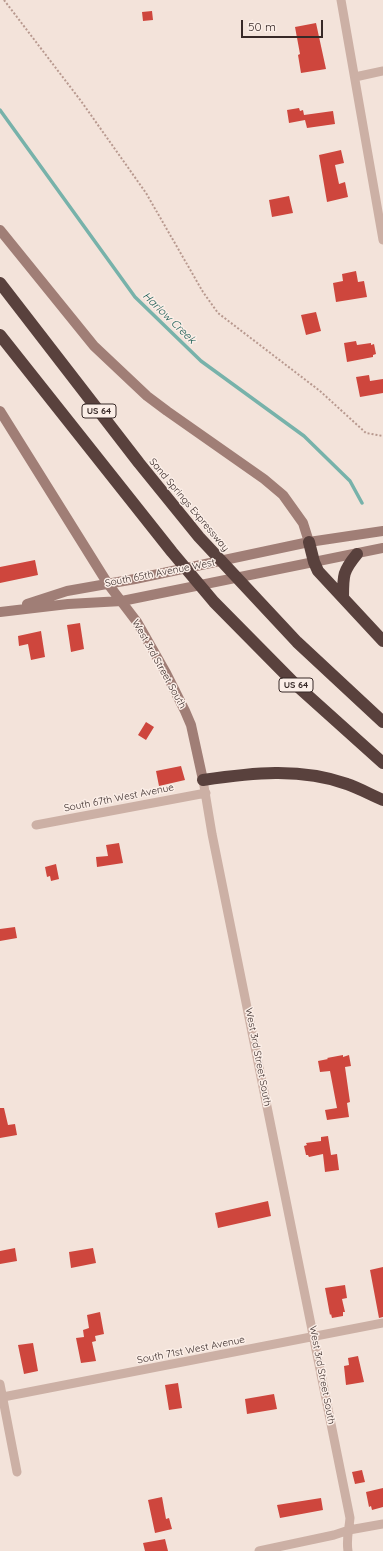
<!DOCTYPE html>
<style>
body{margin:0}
#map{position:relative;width:383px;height:1551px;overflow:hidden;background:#f3e3da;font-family:Quicksand,sans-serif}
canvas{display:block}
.scale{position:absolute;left:241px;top:20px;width:82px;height:18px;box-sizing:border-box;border:2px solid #372927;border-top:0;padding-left:5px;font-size:12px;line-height:14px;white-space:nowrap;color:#372927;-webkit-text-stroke:3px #fbeee7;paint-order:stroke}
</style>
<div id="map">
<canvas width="383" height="1551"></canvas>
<div class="scale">50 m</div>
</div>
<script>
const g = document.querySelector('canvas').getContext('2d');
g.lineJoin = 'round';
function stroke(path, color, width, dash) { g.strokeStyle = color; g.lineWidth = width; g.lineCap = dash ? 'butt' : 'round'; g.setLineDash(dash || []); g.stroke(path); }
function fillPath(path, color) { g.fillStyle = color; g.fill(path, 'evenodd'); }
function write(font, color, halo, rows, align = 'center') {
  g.font = font + ' Quicksand,sans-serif'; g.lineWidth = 3; g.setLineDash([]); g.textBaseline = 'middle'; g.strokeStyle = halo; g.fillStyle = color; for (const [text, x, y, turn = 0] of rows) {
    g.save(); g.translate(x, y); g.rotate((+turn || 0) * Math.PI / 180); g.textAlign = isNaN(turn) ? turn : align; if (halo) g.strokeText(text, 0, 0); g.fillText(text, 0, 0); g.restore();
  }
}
stroke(new Path2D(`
 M0,110L135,297L201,361L304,436L350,481L362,503`), '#77b2aa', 3.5);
fillPath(new Path2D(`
 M152,11L153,20L143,21L142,12Z
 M316,23L326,69L301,73L298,55L300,54L295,27Z
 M299,108L300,111L303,110L304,115L333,111L335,124L307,128L305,120L289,123L287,110Z
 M341,150L344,163L335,165L339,184L345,182L348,197L327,202L319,155Z
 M289,196L293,213L272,217L269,200Z
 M356,271L358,282L364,281L367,297L336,302L333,283L343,281L342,274Z
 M316,312L321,331L306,335L301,315Z
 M356,341L357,345L371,343V345L374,344L376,354L373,355V357L347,362L344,343Z
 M369,375L370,381L383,379V393L360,397L356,377Z
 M35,560L38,575L0,583V567Z
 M80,623L84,649L71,652L67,625Z
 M41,631L45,657L31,660L28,644L19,646L18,636Z
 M146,722L154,727L146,740L138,735Z
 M181,766L185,780L159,786L156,771Z
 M119,843L123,863L97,867L96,857L108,856L106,845Z
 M56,864L59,879L51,881L50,876L47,877L45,867Z
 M15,927L17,938L0,941V929Z
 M343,1055V1057L349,1055L351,1066L345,1067L350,1102L347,1103L349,1117L327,1120L325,1110L337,1108L330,1071L320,1072L318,1061L328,1059L327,1058Z
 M0,1108H4L8,1125L15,1124L17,1135L0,1138Z
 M328,1136L331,1155L337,1154L339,1170L325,1172L323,1154L309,1157L308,1155H306L304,1146L307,1145L306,1143L321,1141V1137Z
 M268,1201L271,1216L218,1228L215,1213Z
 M15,1248L17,1261L0,1264V1251Z
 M93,1248L96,1263L71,1268L69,1252Z
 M383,1267V1317L379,1318L370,1270Z
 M345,1285L347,1298L342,1299L345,1312H343V1316L332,1318L331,1314L330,1315L325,1288Z
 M100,1312L104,1334L95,1336L96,1341L92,1342L96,1361L81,1363L76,1338L84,1337L83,1330L89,1328L87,1315Z
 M33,1343L38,1371L24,1374L18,1345Z
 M358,1356L364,1382L346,1385L344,1366L349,1365L348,1358Z
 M178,1383L182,1408L169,1410L165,1385Z
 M274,1394L277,1409L247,1414L245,1399Z
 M362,1470L365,1482L355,1484L352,1472Z
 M383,1488V1507L372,1510L371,1506L369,1507L366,1492Z
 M162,1497L166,1519L169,1518L172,1529L155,1533L148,1500Z
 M321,1498L323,1510L280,1518L277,1505Z
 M165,1539L168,1551H145L143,1543Z`), '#ce463d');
stroke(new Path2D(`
 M4,0L81,101L146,193L203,292L218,313L320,391L366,433L383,436`), '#b8998f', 2, [2, 2]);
stroke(new Path2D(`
 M341,0L383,240
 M355,77L383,71
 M203,780L212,834L350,1518C349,1530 346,1539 348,1551
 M36,825L206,793
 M0,1384L17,1472
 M3,1397L383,1323
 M259,1551L334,1535L349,1530L383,1524`), '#ccb0a5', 9);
stroke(new Path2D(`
 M0,230L94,346L147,396L167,411L264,479L283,495L303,523L309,542
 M0,411L108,584L137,622L166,673L185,711L191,725L203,780
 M27,604L67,591L135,579L309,542L383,531
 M0,612L68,604L122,601L383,548`), '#a07e76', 10);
stroke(new Path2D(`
 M0,283L139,463L199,537L297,642L383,722
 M0,335L172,552L214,602L295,684L383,763
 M309,542L314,562L318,571L383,641
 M343,597C343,575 343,571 357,554
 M203,780C251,773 300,767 347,784C359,788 371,795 383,800`), '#59413d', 12);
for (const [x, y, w] of [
 [99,411,34],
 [296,685,34]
]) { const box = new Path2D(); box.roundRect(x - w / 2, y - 7, w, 14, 3); g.fillStyle = '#fbeee7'; g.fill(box); stroke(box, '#372927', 1); }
write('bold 9px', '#372927', null, [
 ["US 64",99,411],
 ["US 64",296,685]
]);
write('10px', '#372927', '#fbeee7', [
 ["Sand Springs Expressway",189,505,50],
 ["South 65th Avenue West",160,573,-11],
 ["West 3rd Street South",159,664,61],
 ["South 67th West Avenue",119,798,-11],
 ["West 3rd Street South",258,1057,79],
 ["South 71st West Avenue",191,1350,-11],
 ["West 3rd Street South",322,1375,79]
]);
write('italic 11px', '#195c54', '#fbeee7', [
 ["Harlow Creek",169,318,44]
]);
</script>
